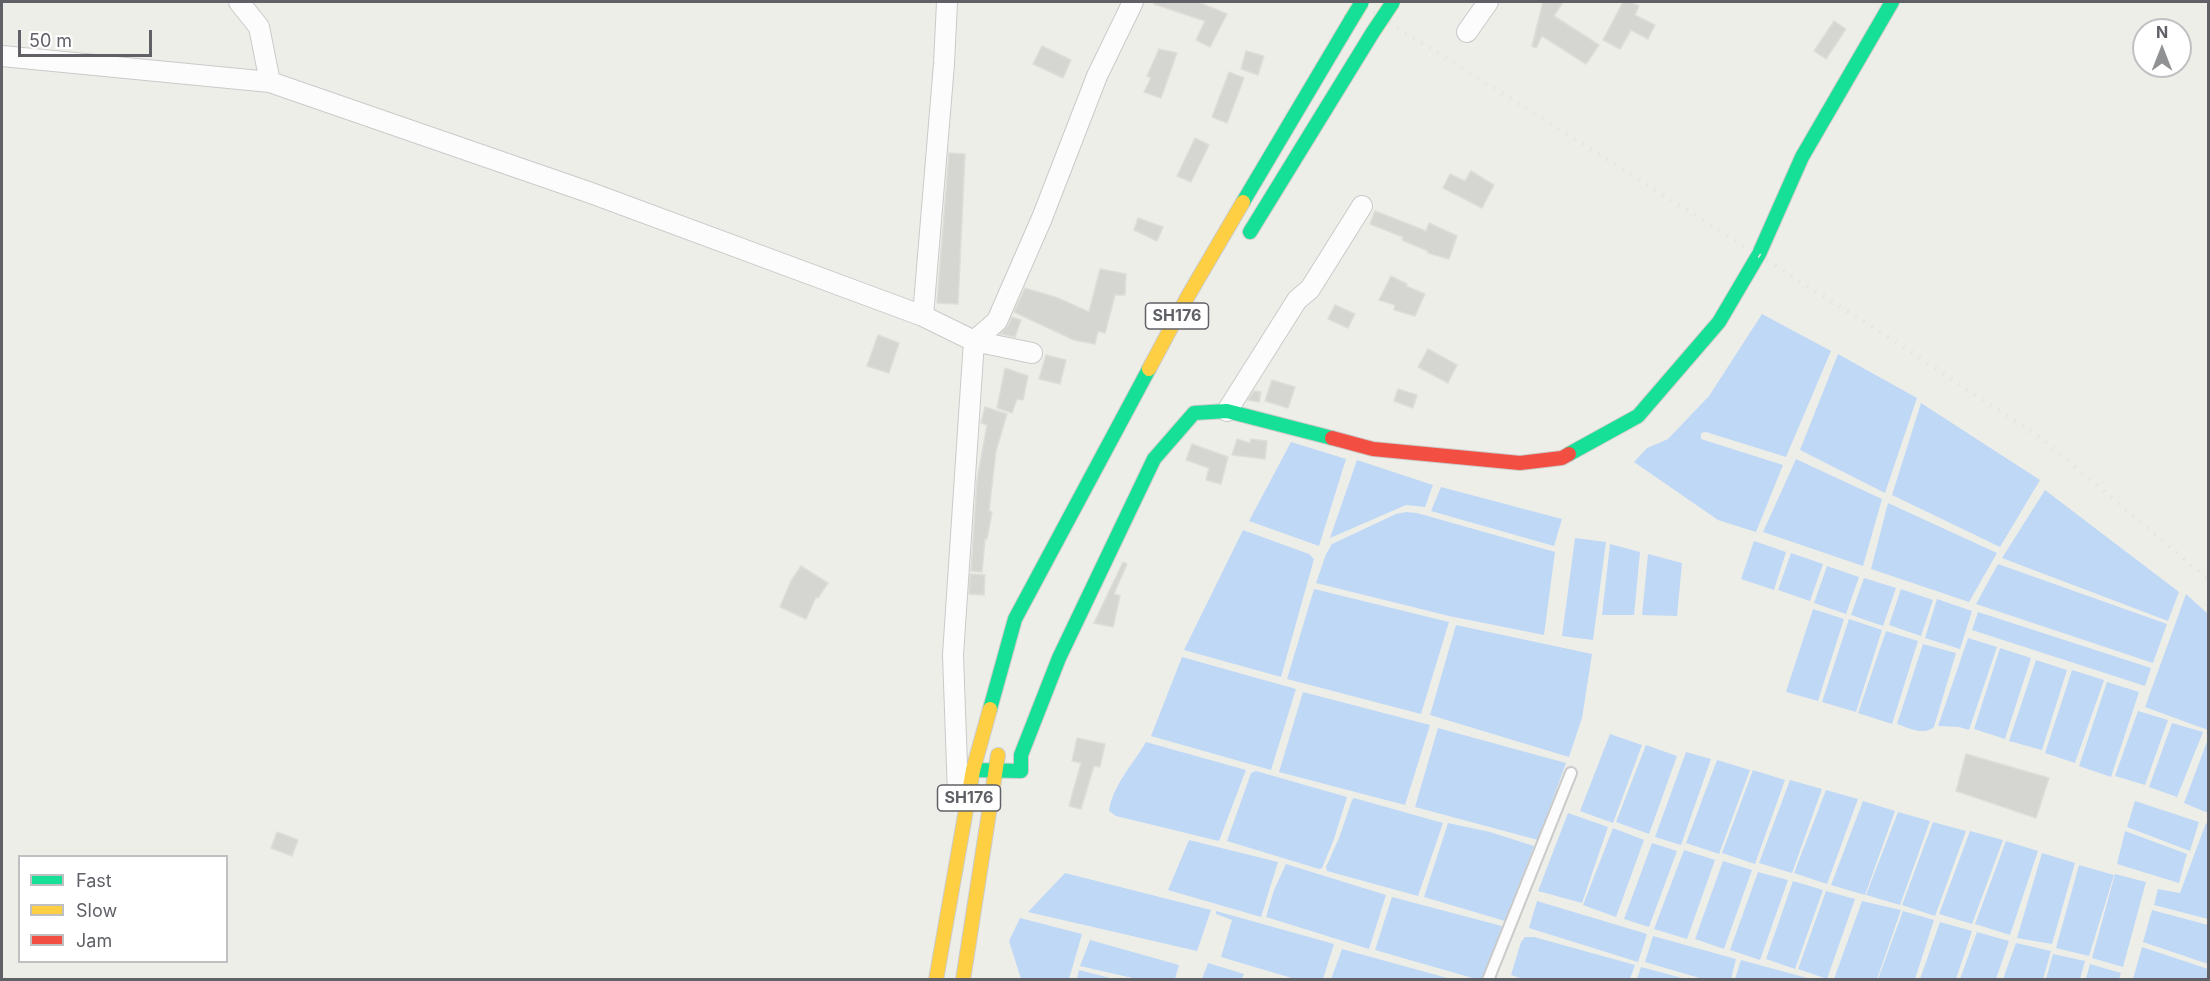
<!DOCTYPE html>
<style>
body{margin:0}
#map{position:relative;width:2210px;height:981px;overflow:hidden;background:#eeeee9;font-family:Inter,sans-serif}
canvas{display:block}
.frame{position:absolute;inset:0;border:3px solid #5f6167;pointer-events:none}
.legend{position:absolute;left:18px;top:855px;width:210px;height:108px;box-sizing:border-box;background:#fff;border:2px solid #bfc0c2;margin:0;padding:8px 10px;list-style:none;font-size:18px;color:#5f6167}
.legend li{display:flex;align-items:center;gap:12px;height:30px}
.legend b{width:30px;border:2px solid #bfc0c2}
.north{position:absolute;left:2132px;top:18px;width:60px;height:60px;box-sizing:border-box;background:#fff;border:2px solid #bfc0c2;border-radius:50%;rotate:0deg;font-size:16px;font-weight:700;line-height:24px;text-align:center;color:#5f6167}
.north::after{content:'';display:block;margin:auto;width:21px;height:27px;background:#919294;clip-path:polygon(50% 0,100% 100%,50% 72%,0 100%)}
.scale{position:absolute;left:18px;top:30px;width:134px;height:27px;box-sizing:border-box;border:3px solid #5f6167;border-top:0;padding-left:8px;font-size:18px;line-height:21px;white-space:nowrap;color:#5f6167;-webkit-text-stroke:4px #fff;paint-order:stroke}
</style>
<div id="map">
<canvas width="2210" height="981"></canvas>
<div class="frame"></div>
<ul class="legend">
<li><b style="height:8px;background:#16e098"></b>Fast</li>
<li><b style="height:8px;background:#ffcf43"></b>Slow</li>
<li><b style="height:8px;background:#f24e42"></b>Jam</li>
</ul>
<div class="north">N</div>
<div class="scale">50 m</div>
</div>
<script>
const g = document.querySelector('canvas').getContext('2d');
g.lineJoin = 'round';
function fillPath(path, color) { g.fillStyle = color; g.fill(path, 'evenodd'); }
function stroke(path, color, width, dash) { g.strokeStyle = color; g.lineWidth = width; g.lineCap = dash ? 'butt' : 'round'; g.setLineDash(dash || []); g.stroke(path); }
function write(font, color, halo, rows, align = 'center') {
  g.font = font + ' Inter,sans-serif'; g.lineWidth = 6; g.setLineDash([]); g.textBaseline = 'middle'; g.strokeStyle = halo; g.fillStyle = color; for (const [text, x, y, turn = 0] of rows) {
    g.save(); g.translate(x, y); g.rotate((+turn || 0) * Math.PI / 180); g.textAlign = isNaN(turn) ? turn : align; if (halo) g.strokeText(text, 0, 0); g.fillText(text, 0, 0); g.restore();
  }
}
fillPath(new Path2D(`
 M1762,314L1831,351L1786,457L1706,432L1701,433V439L1783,465L1756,532L1718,520L1634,462L1647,448L1668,439L1709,396Z
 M1838,354L1917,398L1885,493L1800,450Z
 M1921,403L2040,480L2000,547L1892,495Z
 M1291,442L1346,459L1319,546L1249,521Z
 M1796,459L1882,499L1863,566L1763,532Z
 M1357,460L1433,485L1425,507L1406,505L1330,538Z
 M1441,487L1562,519L1554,546L1431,511Z
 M2045,490L2179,592L2168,621L2002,558Z
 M1888,503L1997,553L1969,602L1871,569Z
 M1406,512L1417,513L1555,552L1544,635L1449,616L1316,583L1326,554L1332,544L1396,514Z
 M1243,530L1309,554L1314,559L1281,677L1184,650Z
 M1575,538L1606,542L1593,640L1562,636Z
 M1754,541L1786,552L1774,590L1741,579Z
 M1610,544L1640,552L1634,615H1602Z
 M1791,553L1823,564L1810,601L1778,590Z
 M1648,554L1682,563L1677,616L1642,615Z
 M1998,564L2167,624L2153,663L1976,604Z
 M1827,566L1859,577L1846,614L1814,603Z
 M1864,578L1896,588L1883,626L1851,615Z
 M1314,589L1449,622L1421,714L1287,679Z
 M1901,589L1933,600L1921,636L1889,625Z
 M2186,594L2208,614V730L2145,707Z
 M1937,599L1972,611L1960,649L1925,638Z
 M1813,609L1844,619L1818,701L1786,692Z
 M1978,612L2151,668L2145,686L1972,630Z
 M1849,619L1882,630L1856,712L1822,702Z
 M1456,625L1592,654L1582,718L1569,757L1430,715Z
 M1886,631L1918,641L1892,724L1858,713Z
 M1968,638L1997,647L1969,730L1959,727L1938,726Z
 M1923,644L1956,653L1934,727C1923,736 1909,728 1897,724Z
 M2000,648L2031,658L2005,739L1974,729Z
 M1182,657L1296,689L1271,770L1151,736Z
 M2036,660L2067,670L2042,750L2009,741Z
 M2072,670L2104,680L2075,763L2045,753Z
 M2107,682L2139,692L2111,777L2079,766Z
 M1303,692L1430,725L1405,805L1279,772Z
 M2138,711L2168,720L2145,785L2115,776Z
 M2172,723L2203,732L2177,797L2149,787Z
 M1438,728L1566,763L1538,840L1415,807Z
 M1610,734L1642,745L1613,823L1580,811Z
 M2208,739V813L2184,803Z
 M1146,742L1246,770L1219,841L1116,816L1109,811C1112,786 1134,763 1146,742Z
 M1646,745L1677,756L1649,834L1616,822Z
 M1686,752L1711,759L1681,845L1655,837Z
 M1717,760L1750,770L1719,854L1686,843Z
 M1753,770L1785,780L1755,864L1722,853Z
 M1256,771L1347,797L1334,839L1322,868L1319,869L1227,841L1251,773Z
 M1790,780L1822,789L1792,873L1759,863Z
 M1826,790L1858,799L1827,884L1794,873Z
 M1354,798L1443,823L1418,896L1327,871L1326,867L1339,838L1352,800Z
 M1863,801L1895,811L1865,895L1831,885Z
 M2135,801L2199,822L2190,851L2127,827Z
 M1898,812L1930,821L1900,905L1866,895Z
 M1568,813L1608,827L1582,903L1538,891Z
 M1933,822L1966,831L1935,916L1902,905Z
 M1448,823L1490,832L1534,846L1505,921L1424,897Z
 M2206,823L2208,824V919L2154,905L2158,889L2180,893Z
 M1613,828L1644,840L1616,917L1583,905Z
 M1970,831L2003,840L1972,924L1939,914Z
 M2125,831L2187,854L2179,883L2117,864Z
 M1189,840L1278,862L1261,917L1168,890Z
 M2006,841L2038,851L2010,935L1975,924Z
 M1652,843L1677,851L1649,927L1624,919Z
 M1684,850L1715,860L1687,939L1654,929Z
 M2042,853L2075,863L2052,944L2017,938Z
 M1723,861L1752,870L1724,949L1695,939Z
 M1286,864L1386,895L1369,949L1266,917L1274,890Z
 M2079,865L2114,875L2089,956L2056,948Z
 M1758,872L1788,880L1760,960L1730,950Z
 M1065,873L1211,910L1197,951L1028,912Z
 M2115,874L2146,882L2123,967L2092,958Z
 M1793,881L1823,890L1795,969L1766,959Z
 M1826,891L1855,899L1827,979L1798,969Z
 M1392,897L1502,926L1484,979H1476L1375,950Z
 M1537,901L1647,934L1638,962L1529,928Z
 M1862,901L1901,910L1877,979H1834Z
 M2152,910L2208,925V964L2143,942Z
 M1216,911L1334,944L1323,979H1295L1221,957L1232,920L1216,914Z
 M1903,911L1934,920L1915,979H1878Z
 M1020,918L1082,934L1069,979H1021L1009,941Z
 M1940,922L1972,931L1956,979H1920Z
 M1977,932L2009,941L1996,979H1960Z
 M1653,936L1736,959L1731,979H1703L1645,962Z
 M1525,937H1534L1635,965L1630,979L1526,980L1511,975L1521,942Z
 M1090,940L1179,965L1175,979H1137L1080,966Z
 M2016,943L2051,951L2043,979H2003Z
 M2142,947L2208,969V979H2133Z
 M1342,949L1451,979H1331Z
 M2053,954L2085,961L2080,979H2046Z
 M1741,960L1811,979H1735Z
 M1208,963L1244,974L1242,979H1202Z
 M2090,964L2121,973L2119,979H2086Z
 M1641,967L1686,979H1637Z
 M1079,970L1114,979H1077Z`), '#bfd8f6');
const building = new Path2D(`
 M1154,2H1198L1227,14L1210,47L1196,40L1205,21L1154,4Z
 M1543,2H1563L1554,16L1599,45L1586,64L1542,36L1536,48L1532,46Z
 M1623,2H1630L1639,6L1635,15L1655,25L1648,39L1631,30L1620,49L1603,40Z
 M1834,21L1846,29L1826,59L1814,51Z
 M1042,46L1071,60L1063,78L1033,64Z
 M1159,49L1177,53L1161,98L1144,92L1151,78L1147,76Z
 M1246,51L1264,56L1258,75L1241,69Z
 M1229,72L1244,78L1227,123L1212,117Z
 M1195,138L1209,145L1191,182L1177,176Z
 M949,153L965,154L958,304L937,303Z
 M1471,171L1494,185L1482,208L1443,188L1450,174L1465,181Z
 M1375,211L1426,231L1429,223L1457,236L1449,259L1428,253V251L1402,240L1403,237L1370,224Z
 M1138,218L1163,227L1157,241L1134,230Z
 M1100,269L1126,274L1125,295H1115L1105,333L1098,331L1095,344L1074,340L1014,312L1025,288L1058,298L1089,312Z
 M1391,276L1407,284L1406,286L1425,294L1415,316L1394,310L1395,305L1379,300Z
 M1335,305L1355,314L1348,328L1328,319Z
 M1012,317L1021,320L1015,337L1000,334L1008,326Z
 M878,335L899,343L889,373L867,366Z
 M1428,349L1457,365L1448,383L1418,367Z
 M1046,355L1066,360L1060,384L1039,379Z
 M1005,368L1028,376L1023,400L1017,399L1012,413L997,408Z
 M1272,380L1295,387L1288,408L1265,401Z
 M1398,389L1417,395L1413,408L1394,401Z
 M1254,391L1261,392L1259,402L1248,400Z
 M985,407L1007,414L996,451L989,511L992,512L987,539H985L982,572L971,571L977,480L987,425L981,423Z
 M1237,439L1250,443L1251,439L1267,441L1265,459L1232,455Z
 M1192,444L1228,457L1221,484L1206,480L1209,468L1186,460Z
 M1123,562L1127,564L1114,594L1120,596L1113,627L1094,623Z
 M801,566L828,583L818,598L816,597L806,619L780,607L791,581Z
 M970,574L985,575L984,595L969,594Z
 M1077,738L1105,744L1100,767L1094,766L1081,809L1069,806L1081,763L1072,761Z
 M1966,754L2049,778L2036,818L1956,791Z
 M277,832L298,840L292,856L271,848Z`);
fillPath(building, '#d5d5d2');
stroke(building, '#deddd8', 1.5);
const lane = new Path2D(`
 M1488,980L1571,773`);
const street = new Path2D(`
 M239,2L259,27L270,82
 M947,2L944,64L923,316L974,341L953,655L958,794
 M1467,32L1488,2
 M2,56L270,82L591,193L923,316
 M974,341L997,321L1042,218L1097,76L1133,2
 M974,341L1032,353
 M1227,411L1297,300L1310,289L1362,206`);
const fast = new Path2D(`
 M1243,202L1351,20
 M1250,232L1373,32
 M1569,454L1638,416L1719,322L1759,254L1802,157L1892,2
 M990,709L1015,619L1149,369
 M973,770L1021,771V755L1059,658L1154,459L1194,413L1227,411L1332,438`);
const slow = new Path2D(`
 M1149,369L1188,296L1243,202
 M936,980L973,770L990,709
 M963,980L998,755`);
const jam = new Path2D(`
 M1332,438L1373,449L1520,463L1562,458L1569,454`);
stroke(lane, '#cacaca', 14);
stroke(street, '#cacaca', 22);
stroke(fast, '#cbcbcb', 16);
stroke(slow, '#cbcbcb', 16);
stroke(jam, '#cbcbcb', 16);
stroke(lane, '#fcfcfc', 10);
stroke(street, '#fcfcfc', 20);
stroke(fast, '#16e098', 14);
stroke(slow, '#ffcf43', 14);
stroke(jam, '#f24e42', 14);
stroke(new Path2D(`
 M1357,2L1890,338L2043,440L2208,579`), '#e4e5e4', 4.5, [1.5, 8]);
const fastBridge = new Path2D(`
 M1351,20L1362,2
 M1373,32L1393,2`);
stroke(fastBridge, '#d5d1b8', 16, []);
stroke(fastBridge, '#16e098', 14);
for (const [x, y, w] of [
 [1177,316,63],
 [969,798,63]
]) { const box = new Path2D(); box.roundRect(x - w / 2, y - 13, w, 26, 4.5); g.fillStyle = '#fff'; g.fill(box); stroke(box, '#5f6167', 1.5); }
write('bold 16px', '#5f6167', null, [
 ["SH176",1177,316],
 ["SH176",969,798]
]);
</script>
